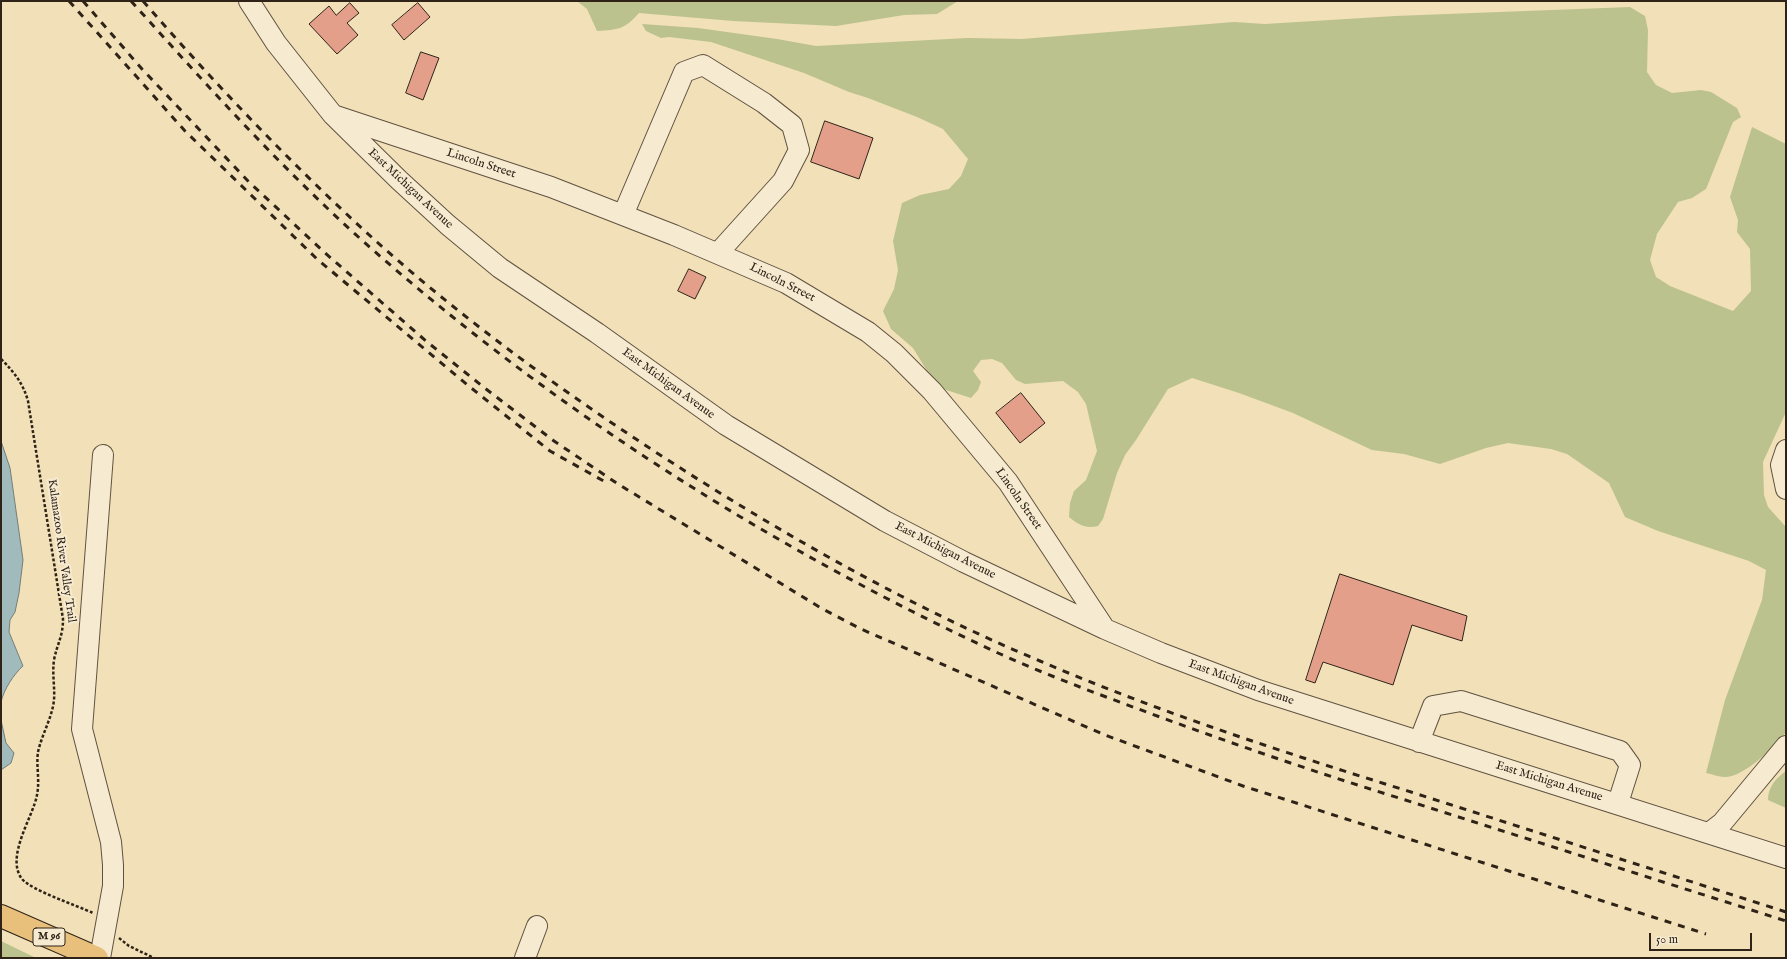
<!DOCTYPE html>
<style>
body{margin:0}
#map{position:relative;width:1787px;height:959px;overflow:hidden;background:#f1e0b8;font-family:"IM FELL English",serif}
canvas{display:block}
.frame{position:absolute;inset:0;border:2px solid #2f2318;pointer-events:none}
.scale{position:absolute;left:1649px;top:933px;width:103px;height:18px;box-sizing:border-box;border:2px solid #2f2318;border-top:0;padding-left:5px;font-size:12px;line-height:14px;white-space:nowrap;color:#2f2318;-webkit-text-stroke:3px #f6ebd1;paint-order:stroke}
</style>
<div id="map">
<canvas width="1787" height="959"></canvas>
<div class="frame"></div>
<div class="scale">50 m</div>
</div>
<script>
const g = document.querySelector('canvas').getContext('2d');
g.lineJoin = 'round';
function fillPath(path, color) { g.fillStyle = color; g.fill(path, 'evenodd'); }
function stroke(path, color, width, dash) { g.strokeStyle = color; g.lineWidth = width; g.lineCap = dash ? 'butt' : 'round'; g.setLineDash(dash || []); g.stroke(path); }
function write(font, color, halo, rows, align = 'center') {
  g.font = font + ' "IM FELL English",serif'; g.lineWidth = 4; g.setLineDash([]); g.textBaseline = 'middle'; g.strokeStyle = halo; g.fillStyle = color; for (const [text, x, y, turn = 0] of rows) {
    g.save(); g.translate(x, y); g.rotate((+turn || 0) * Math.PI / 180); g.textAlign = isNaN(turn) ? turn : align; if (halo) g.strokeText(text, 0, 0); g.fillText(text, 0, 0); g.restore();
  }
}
fillPath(new Path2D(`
 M577,1H958L937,14L904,15L836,26L733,21L639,13C625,29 618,30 597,31L587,9Z
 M1630,7L1645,16L1648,30L1647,72L1656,85L1672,93L1701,90L1711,92L1737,108L1741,117L1733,122L1706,189L1692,198L1678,202L1657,234L1650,260L1656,277L1670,286L1733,311L1751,291L1750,249L1737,232L1738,220L1730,197L1752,127L1786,144V412L1763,462L1764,495L1768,507L1786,527V732C1775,747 1743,778 1724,777C1719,777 1712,774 1706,773L1725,700L1762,600L1766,570L1749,561L1658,531L1625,517L1609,483L1567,454L1551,449L1508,443L1486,448L1440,464L1404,454L1372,450L1293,413L1239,393L1192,378L1168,389L1136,440L1125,455L1117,473L1103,519L1098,526C1086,529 1079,525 1069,517L1070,503L1074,491L1086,480L1097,451L1086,404L1078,392L1063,381L1025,384L1016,380L1002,363L992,359L981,360L973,371L981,382L978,390L971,398L943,389L929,374L913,348L891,329L883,311L894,289L898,270L893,241L902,203L920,195L949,189L961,176L968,159L943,129L917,117L868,98L849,92L804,73L711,42L669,37L661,38L646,31L642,24L698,28L777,39L816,46L968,38L1022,39L1234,22L1265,24L1395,16Z
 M1786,771V808L1768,800C1768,787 1776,778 1786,771Z
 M1,941L36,958H1Z`), '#bbc28e');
const water = new Path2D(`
 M1,441L10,468L23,560L19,593L15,612L10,620L9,632L23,666C14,674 4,689 1,702Z
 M1,720L6,743L14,753L11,763L1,770Z`);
fillPath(water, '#a1babb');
stroke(water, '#737e7a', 1);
const building = new Path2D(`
 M350,3L359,13L347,23L358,35L337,54L309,24L329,6L336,15Z
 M418,3L430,17L404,40L392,25Z
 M421,52L439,58L423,100L406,93Z
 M825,121L873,138L859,179L811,162Z
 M689,269L706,277L695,299L678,291Z
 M1021,393L1045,423L1020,443L996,413Z
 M1340,574L1467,616L1462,641L1412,625L1393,685L1323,662L1315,683L1306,680Z`);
fillPath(building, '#e49f8a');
stroke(building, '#2f2318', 1);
const minor = new Path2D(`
 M249,1L276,43L333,115L399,180L448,225L500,268L597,333L726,425L885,521L964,562L1105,629L1161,653L1258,690L1786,858
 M336,116L551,187L674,235L786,283L868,332L894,353L932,391L1008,482L1105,629
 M623,215L684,72L703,65L764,103L792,125L799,150L783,181L718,253
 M1786,450L1781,465L1786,489
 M1419,742L1433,706L1461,701L1620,751L1630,765L1618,803
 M1709,833L1722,823L1786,746
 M100,958L113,886V865L111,842L82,729L103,455
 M525,958L537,926`);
const major = new Path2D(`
 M1,916L97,958`);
stroke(minor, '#605240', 22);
stroke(major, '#2f2318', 24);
stroke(new Path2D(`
 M1,359C14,372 23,383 28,401L63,619C63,637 57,644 54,660C52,674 55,687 54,700C52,718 42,734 38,752C36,766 40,780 37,795C33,817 5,857 22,879C31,890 78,906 93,913
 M119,938L129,946L154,958`), '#2f2318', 2.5, [3, 2]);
stroke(minor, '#f6ebd1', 20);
stroke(major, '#e8c07c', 22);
stroke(new Path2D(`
 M69,1L185,131L317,259L470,387L550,451L609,484
 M83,1L142,69L248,181L324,252L426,341L486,389L554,441L618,484L821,608L861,629L1105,735L1243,786L1706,934
 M131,1C211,90 291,179 381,257C566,418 776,550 998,653C1051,677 1106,697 1160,717C1239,746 1318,773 1399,798C1528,839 1657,880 1786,921
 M143,1C216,85 294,167 377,242C472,327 577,402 685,471C798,543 916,609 1040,661C1161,713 1286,753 1411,792C1536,832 1661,872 1786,912`), '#2f2318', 3, [7, 7]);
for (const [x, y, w] of [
 [49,937,32]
]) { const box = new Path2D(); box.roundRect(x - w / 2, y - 9, w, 18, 3); g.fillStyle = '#f6ebd1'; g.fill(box); stroke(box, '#2f2318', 1); }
write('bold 11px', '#2f2318', null, [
 ["M 96",49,937]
]);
write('12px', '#2f2318', '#f6ebd1', [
 ["Lincoln Street",481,164,18],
 ["East Michigan Avenue",410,189,43],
 ["Lincoln Street",782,283,27],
 ["East Michigan Avenue",668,384,36],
 ["Lincoln Street",1018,499,55],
 ["Kalamazoo River Valley Trail",61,551,82],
 ["East Michigan Avenue",945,551,27],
 ["East Michigan Avenue",1241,683,20],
 ["East Michigan Avenue",1549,782,17]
]);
</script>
